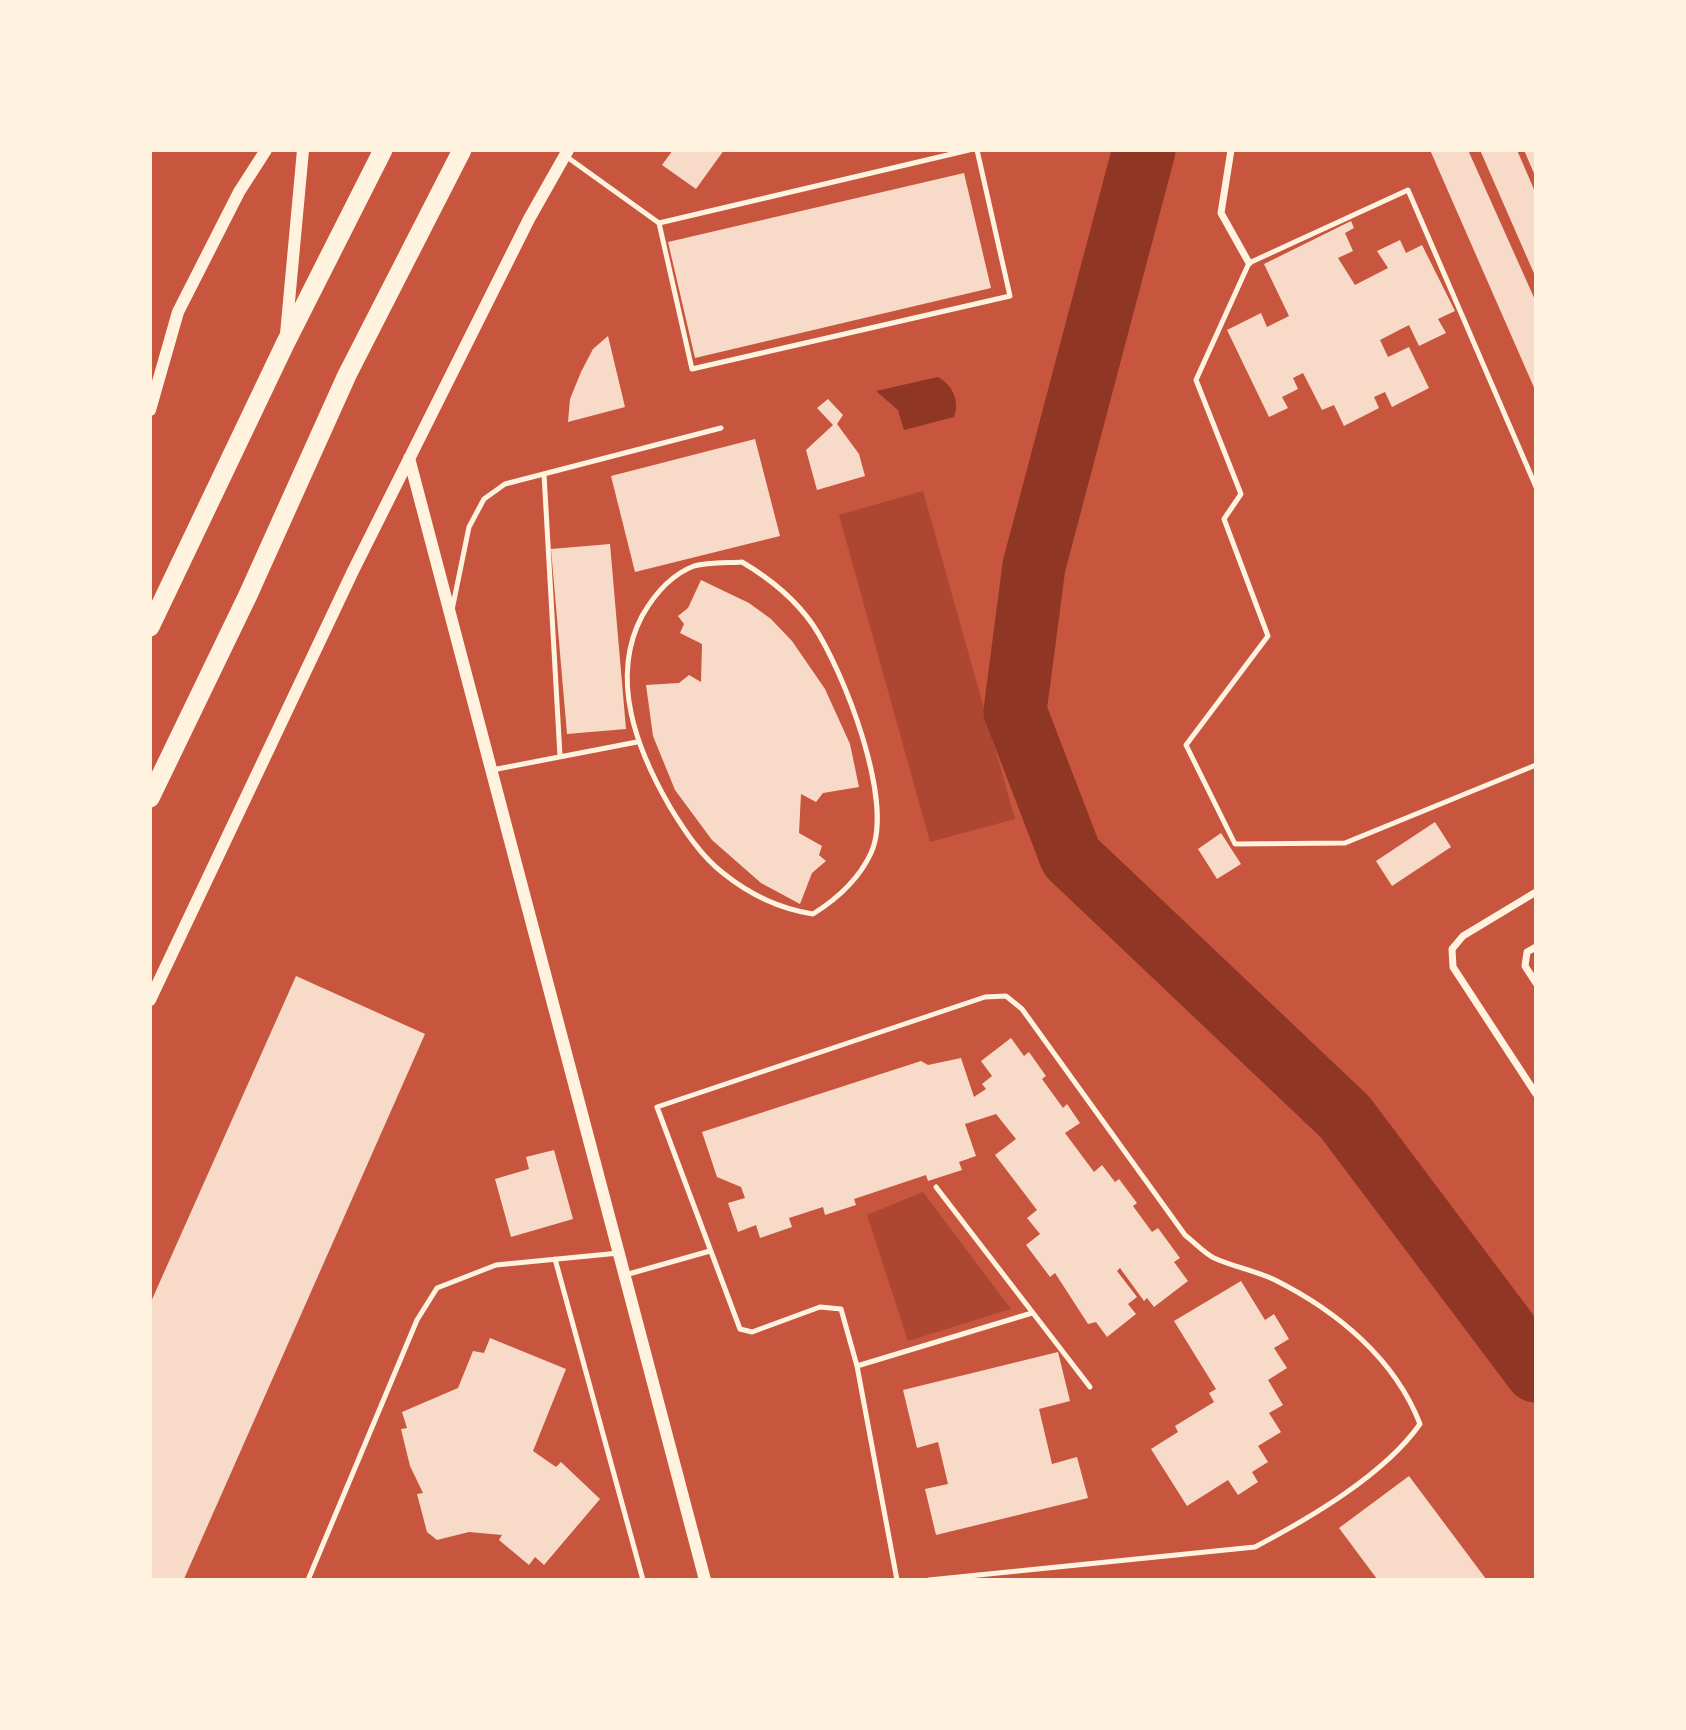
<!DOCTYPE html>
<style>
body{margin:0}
#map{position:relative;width:1686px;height:1730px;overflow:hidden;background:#c8553d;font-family:"Roboto Condensed",sans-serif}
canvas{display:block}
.frame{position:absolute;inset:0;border:152px solid #fff3e0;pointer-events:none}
</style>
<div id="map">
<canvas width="1686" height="1730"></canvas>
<div class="frame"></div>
</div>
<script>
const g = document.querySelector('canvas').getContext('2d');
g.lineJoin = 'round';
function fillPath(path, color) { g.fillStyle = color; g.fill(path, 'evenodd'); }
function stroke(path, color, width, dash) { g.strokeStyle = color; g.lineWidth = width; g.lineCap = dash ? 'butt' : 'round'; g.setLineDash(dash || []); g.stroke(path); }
fillPath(new Path2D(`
 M923,491L1015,819L930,842L839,515Z
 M923,1192L1011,1309L908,1341L867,1215Z`), '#ae4732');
fillPath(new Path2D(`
 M938,377C953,385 960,402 954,417L904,430L898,410L876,391Z`), '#8f3625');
stroke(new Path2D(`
 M1144,150L1034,566L1015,711L1071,857L1345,1117L1536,1371`), '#8f3625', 63);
fillPath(new Path2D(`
 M673,150H724L696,189L662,165Z
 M1430,150H1468L1536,302V392Z
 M1480,150H1517L1536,194V278Z
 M1524,150H1536V178Z
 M964,173L991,288L695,358L668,242Z
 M1351,221L1354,228L1345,233L1353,251L1338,258L1355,285L1388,268L1377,251L1400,240L1406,253L1422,245L1455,311L1438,319L1446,333L1419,346L1409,325L1380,340L1388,357L1409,347L1429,388L1392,407L1385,392L1374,397L1379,408L1344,426L1334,405L1322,410L1303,373L1293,378L1298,389L1282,397L1288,408L1269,417L1227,330L1261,313L1267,327L1289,316L1264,264Z
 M608,336L625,407L568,422L570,399L581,372L593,349Z
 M828,399L843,415L837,424L859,454L865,476L817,490L806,450L833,425L817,408Z
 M755,439L780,536L635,572L611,476Z
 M610,544L626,729L567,734L551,549Z
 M701,580L749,603L771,619L792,641L825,689L850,744L859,787L823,793L816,802L801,794L799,833L822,846L819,855L826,861L812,873L800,904L761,883L712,840L675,790L653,736L646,685L679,683L689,675L701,682L702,644L680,633L684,624L678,616L688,608Z
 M1435,822L1451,847L1392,886L1376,861Z
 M1221,833L1241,864L1217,879L1198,849Z
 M296,976L425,1034L184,1579H150V1304Z
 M1011,1038L1024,1056L1029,1052L1046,1076L1042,1079L1063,1108L1067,1104L1080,1123L1065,1133L1094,1172L1102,1165L1115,1182L1119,1179L1137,1203L1133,1206L1152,1232L1158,1228L1180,1258L1174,1262L1188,1281L1154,1307L1147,1298L1144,1301L1120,1268L1117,1271L1137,1297L1128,1304L1136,1314L1107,1337L1096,1322L1088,1324L1055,1273L1050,1277L1026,1245L1040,1234L1027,1218L1037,1210L995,1155L1016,1139L996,1114L965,1124L976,1156L959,1162L962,1170L928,1181L926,1175L854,1199L856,1205L825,1215L823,1207L789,1218L792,1227L760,1238L756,1225L738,1232L728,1203L745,1198L741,1187L717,1177L702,1132L921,1061L928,1065L961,1058L974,1097L986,1089L982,1084L992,1076L981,1061Z
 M554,1150L573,1219L511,1237L495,1179L529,1169L526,1157Z
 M1241,1281L1265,1320L1274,1314L1289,1339L1274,1348L1287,1368L1268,1380L1283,1405L1269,1413L1281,1432L1258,1446L1268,1462L1252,1472L1258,1482L1238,1495L1228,1480L1187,1506L1151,1449L1178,1432L1175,1426L1214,1402L1209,1393L1216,1389L1174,1321Z
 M490,1338L566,1369L533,1451L556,1467L561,1462L600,1499L544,1565L535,1557L529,1565L499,1540L502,1535L469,1532L437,1540L427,1532L417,1494L423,1493L410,1466L401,1429L407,1428L402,1412L458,1388L473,1351L484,1353Z
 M1058,1352L1070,1401L1039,1409L1052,1464L1077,1457L1088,1498L936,1535L925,1489L948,1484L938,1442L917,1448L903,1390Z
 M1409,1476L1486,1579H1377L1339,1528Z`), '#f7dbc8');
stroke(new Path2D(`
 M567,157L659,223L692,369L1010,296L977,150
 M659,223L969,150
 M544,474L560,756
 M1536,487L1408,190L1249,263L1196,380L1241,494L1224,519L1268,636L1186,745L1235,844L1345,843L1536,765
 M742,562C769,578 795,599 813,625C843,670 895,801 871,853C859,879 837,899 813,914C780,909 749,894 723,873C701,856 684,830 670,807C637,750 609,679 642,616C654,595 670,575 694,566C708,562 727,563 742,562Z
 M452,610L469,527L484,499L505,484L721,428
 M492,770L637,742
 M936,1187L1090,1387
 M555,1259L643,1580
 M625,1275L710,1251
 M857,1366L1032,1313
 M308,1580L417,1320L437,1288L496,1265L619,1253
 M897,1580L857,1366L841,1309L820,1307L752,1332L740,1329L657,1107L985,997L1006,996L1022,1009L1185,1235C1194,1242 1204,1253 1214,1258C1234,1267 1256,1271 1275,1280C1337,1311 1395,1359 1420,1424C1384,1475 1310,1518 1255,1547L929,1580`), '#fff3e0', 5);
stroke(new Path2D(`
 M1231,150L1221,213L1249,263
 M1536,892L1463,936L1452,949L1453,967L1536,1094
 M1536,947L1527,952L1525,966L1536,983`), '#fff3e0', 7);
stroke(new Path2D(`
 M286,334L303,150
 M150,410L178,312L239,192L266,150
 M409,458L705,1580
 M150,1000L353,571L529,219L568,150`), '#fff3e0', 12);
stroke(new Path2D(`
 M150,627L285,344L383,150
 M150,798L248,595L347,375L462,150`), '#fff3e0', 19);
</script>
